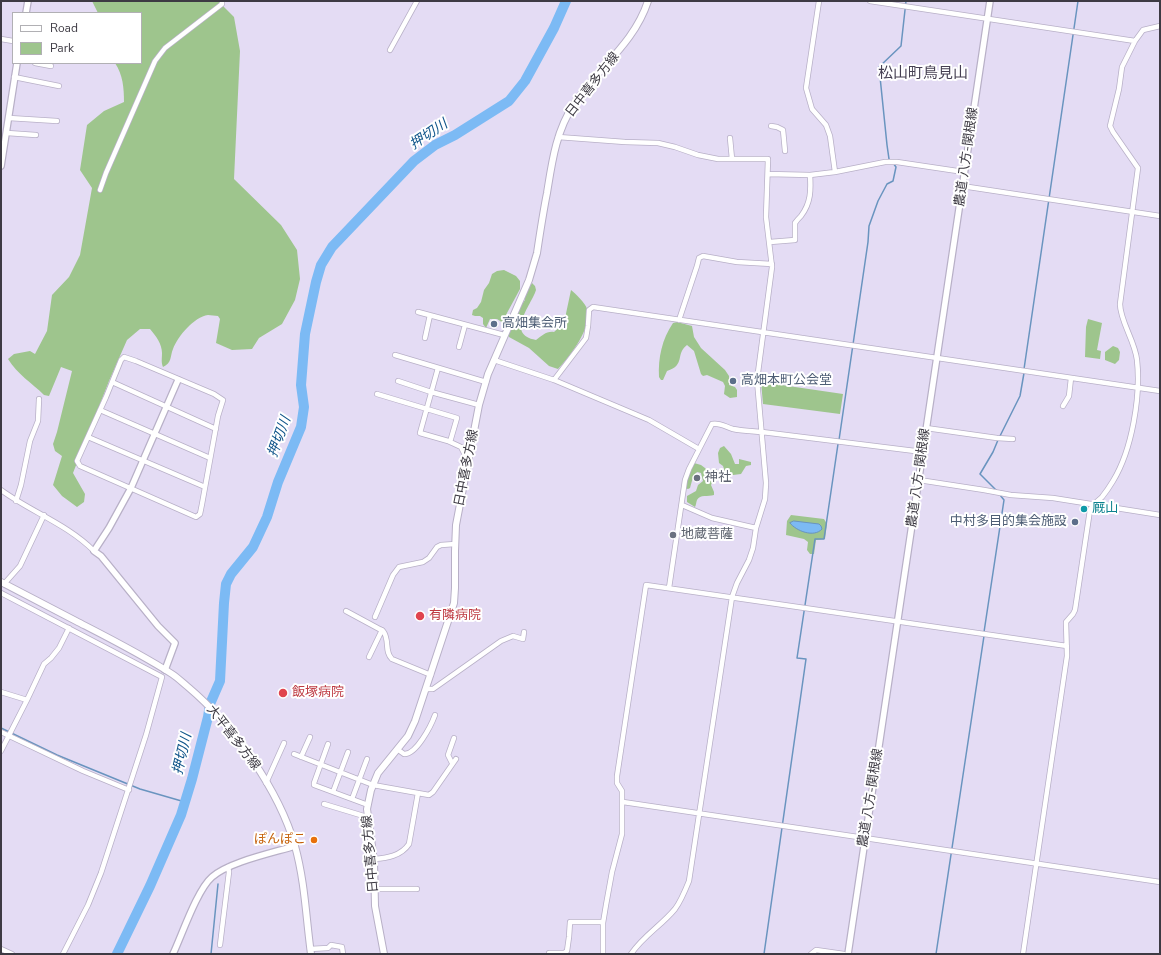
<!DOCTYPE html>
<meta charset="utf-8">
<style>
body{margin:0}
#map{position:relative;width:1161px;height:955px;overflow:hidden;background:#e4dcf4;font-family:"Nunito Sans",sans-serif}
canvas{display:block}
.frame{position:absolute;inset:0;border:2px solid #3d3a43;pointer-events:none}
.legend{position:absolute;left:12px;top:12px;width:130px;height:52px;box-sizing:border-box;background:#fff;border:1px solid #b1b0b4;margin:0;padding:5px 7px;list-style:none;font-size:12px;color:#3d3a43}
.legend li{display:flex;align-items:center;gap:8px;height:20px}
.legend b{width:20px;border:1px solid #b1b0b4}
</style>
<div id="map">
<canvas width="1161" height="955"></canvas>
<div class="frame"></div>
<ul class="legend">
<li><b style="height:5px;background:#fff"></b>Road</li>
<li><b style="height:11px;background:#9ec58d"></b>Park</li>
</ul>
</div>
<script>
const g = document.querySelector('canvas').getContext('2d');
g.lineJoin = 'round';
function fillPath(path, color) { g.fillStyle = color; g.fill(path, 'evenodd'); }
function stroke(path, color, width, dash) { g.strokeStyle = color; g.lineWidth = width; g.lineCap = dash ? 'butt' : 'round'; g.setLineDash(dash || []); g.stroke(path); }
function write(font, color, halo, rows, align = 'center') {
  g.font = font + ' "Nunito Sans","Noto Sans JP",sans-serif'; g.lineWidth = 4; g.setLineDash([]); g.textBaseline = 'middle'; g.strokeStyle = halo; g.fillStyle = color; for (const [text, x, y, turn = 0] of rows) {
    g.save(); g.translate(x, y); g.rotate((+turn || 0) * Math.PI / 180); g.textAlign = isNaN(turn) ? turn : align; if (halo) g.strokeText(text, 0, 0); g.fillText(text, 0, 0); g.restore();
  }
}
fillPath(new Path2D(`
 M92,1H218L234,17L240,51L234,179L281,225L297,250L300,279L295,300L282,324L259,338L252,349L232,350L216,343L220,319L218,316C215,316 211,315 208,315C194,317 178,336 173,349C170,356 172,363 163,367C161,362 162,359 162,353C162,344 156,336 150,329H140L127,340L109,381L73,473L85,494L84,502L77,507L62,496L53,485L62,456L55,451L53,444L57,432L72,371L61,367L49,396L44,395C32,383 17,374 8,359L14,354L30,351L35,354L47,331L52,295L69,277L80,255L92,188L80,170L87,125L104,111L124,102C124,88 123,75 115,63H141V13H98Z
 M504,270L516,276L520,281V289L507,313L503,323L497,319H490L486,328L483,324V318L480,316H475L472,315L473,310L477,308L481,302L484,290L489,283L492,274L497,271Z
 M532,283L535,286L536,290C531,306 505,334 536,340C542,336 546,331 554,332L564,323L571,290C575,293 586,304 587,309C592,328 571,355 558,369L549,366L529,348L509,337L507,332L519,308L525,300V294Z
 M1088,319L1102,323L1097,350L1101,351L1100,359L1085,357L1086,327Z
 M677,322L692,326L694,337L701,348L725,370L729,376V385L735,387L737,390V397L730,398L724,394L725,386L723,382L707,375L703,376L701,374L694,351L687,345C675,354 686,365 667,371L663,380H661L659,377C658,358 662,339 673,323Z
 M1113,346L1118,348L1120,352L1119,360L1115,364L1105,360V352Z
 M761,382L843,394L840,414L763,404Z
 M724,446L731,454L735,464H739V459L751,462V465L746,466L741,474L733,475L725,472L723,466L719,463L718,453L720,448Z
 M694,463L701,465L709,471L716,469L718,471L711,485L714,492V495C708,497 700,494 697,500C696,503 696,505 695,507L687,502V496L696,491L698,485L703,481L701,473L697,472L693,477L690,488L688,489L685,488L686,479Z
 M791,515L824,519L827,524L825,539L816,540L814,554H810L807,550L808,542L804,539L786,535L787,521Z`), '#9ec58d');
const water = new Path2D(`
 M794,521L819,524L821,526L822,529C814,538 796,531 790,523Z`);
fillPath(water, '#7cbaf4');
stroke(water, '#6994bf', 1);
stroke(new Path2D(`
 M890,160L889,159L887,145L879,67L901,46L906,1
 M1024,369L1078,1
 M1000,436L1020,396L1024,373
 M839,440L868,242L869,226L878,201L887,184L893,181L896,167L893,163
 M998,492L980,474L993,452L998,440
 M984,632L1004,500L1000,495
 M1,728L57,755L140,789L185,802
 M211,954L218,884
 M764,954L806,659L797,658L815,539H824L838,444
 M936,954L984,636`), '#6994bf', 1.5);
stroke(new Path2D(`
 M117,954L150,886L181,815L192,779L208,717L210,704L220,681L224,603L226,584L231,574L253,547L267,517L278,482L301,427L304,407L301,385L305,334L316,282L321,265L332,247L414,161L435,145L455,135L509,101L525,81L554,28L566,1`), '#7cbaf4', 10);
const minor = new Path2D(`
 M819,1L806,88L812,109L826,125L830,136L835,172
 M870,1L1135,41
 M1,39L13,41
 M390,50L417,1
 M35,63L51,66
 M14,77L59,86
 M9,118L57,121
 M771,126L777,127L783,130L785,151
 M7,133L36,135
 M558,137L625,142L658,143L675,147L698,155L718,159H768L766,217L772,267L757,380L766,483L765,499L756,528L753,548L749,560L737,583L732,597L689,881C685,891 681,901 675,909C661,926 644,935 631,954
 M730,138L732,159
 M768,174L810,175L835,172L885,162H897L964,172
 M962,186L1160,216
 M100,190L106,173L155,61L165,48L222,4V1
 M770,242L795,240V223C797,220 799,218 801,216C811,203 811,190 810,175
 M418,312L504,335
 M679,320L697,266L699,258L703,256L737,262L772,264
 M425,338L430,315
 M459,347L465,325
 M395,355L486,382
 M124,357L136,361L214,394L223,400L218,416L202,504L200,514L196,517L80,466L77,461L106,397L121,360Z
 M494,360L554,380L649,420L699,449
 M438,368L420,433L448,441L461,447L465,455L469,456
 M554,380L586,338L588,326L589,310L593,307L1160,391
 M398,381L431,392L479,405
 M112,382L216,429
 M377,394L457,418L450,442
 M1063,406L1069,396L1071,378
 M100,410L210,458
 M926,428L997,438L1013,439
 M88,437L205,487
 M919,480L984,490L1011,495L1053,498L1160,515
 M1,490C31,512 67,524 94,551
 M16,501L21,485L30,441L38,421L39,399
 M682,505L712,518L756,528
 M4,584L20,566L44,515
 M669,588L685,480L689,469L712,424C719,422 726,427 733,429C743,431 753,431 762,432L923,452
 M1,593L162,677L146,735L101,873L88,905L63,954
 M346,611L383,631C390,639 384,652 392,659L431,675
 M375,617L393,575L399,567L423,562L429,558L437,547L441,545L455,544
 M369,657L382,630
 M426,689H433L501,641L513,636L523,639L524,632
 M1,692L27,700
 M1,732L83,771L129,790
 M328,744L314,783V785L368,805
 M397,749L404,754C416,755 431,726 435,715
 M1,751L27,700L44,664L51,658L59,648L69,628
 M294,754L373,785L429,795L433,792L456,759
 M301,757L310,737
 M452,763L448,755L454,738
 M266,783L284,743
 M333,792L348,752
 M352,799L367,759
 M623,802L1160,882
 M324,804L367,817
 M374,859C387,858 401,856 409,844L418,793
 M375,889H417
 M220,945L229,872L228,867
 M1,949L12,954
 M310,949L328,948L331,945L342,947L343,954
 M549,953H564L567,951L569,937L570,922H603
 M603,954V923L606,905L612,872L622,834V791L617,783V776L646,585L1067,646
 M811,954L816,950L844,954
 M1023,954L1067,656L1066,622L1073,614L1075,610L1090,510C1093,504 1098,501 1102,497C1106,492 1110,486 1113,481C1132,450 1141,396 1137,360C1135,341 1120,321 1120,304L1138,168L1113,132L1110,126L1119,89L1122,67L1135,41L1143,30L1160,26`);
const tertiary = new Path2D(`
 M26,13L28,1
 M1,166L17,63
 M165,670L175,643L158,626L101,556L94,551L109,528L131,488L178,380
 M173,954C182,935 197,890 212,877C229,862 272,853 295,846
 M848,954L990,1`);
const secondary = new Path2D(`
 M1,582C26,595 51,608 76,621C109,638 141,654 172,674C178,678 183,683 188,687C233,725 279,790 295,846C305,882 306,918 311,954
 M384,954L375,906L374,861L367,809L371,790L378,773L408,736L415,721L454,603L455,588V551L456,525L479,405L488,374L529,280L537,253C540,233 543,213 547,193C552,162 556,131 574,104C598,68 634,44 648,1`);
stroke(minor, '#b8b0c7', 6);
stroke(tertiary, '#b8b0c7', 8);
stroke(secondary, '#b8b0c7', 8);
stroke(minor, '#fff', 4.5);
stroke(tertiary, '#fff', 5.5);
stroke(secondary, '#fff', 6);
for (const [x, y, r, color] of [
 [494,324,4,"#5c6f8a"],
 [733,381,4,"#5c6f8a"],
 [697,478,4,"#6b7280"],
 [1084,509,4,"#0f9aa8"],
 [1075,522,4,"#5c6f8a"],
 [673,535,4,"#6b7280"],
 [420,616,5,"#e0444e"],
 [283,693,5,"#e0444e"],
 [314,840,4,"#e8710a"]
]) { const dot = new Path2D(); dot.arc(x, y, r, 0, 2 * Math.PI); g.fillStyle = color; g.fill(dot); stroke(dot, '#fff', 1.5); }
write('13px', '#3d3a43', '#fff', [
 ["日中喜多方線",593,85,-52],
 ["農道 八方-関根線",967,157,-82],
 ["日中喜多方線",467,468,-79],
 ["農道 八方-関根線",919,478,-82],
 ["大平喜多方線",233,738,52],
 ["農道 八方-関根線",871,798,-81],
 ["日中喜多方線",371,854,-95]
]);
write('13px', '#4e5e75', '#fff', [
 ["高畑集会所",502,324],
 ["高畑本町公会堂",741,381],
 ["中村多目的集会施設",1067,522,"right"]
], 'left');
write('13px', '#5b616d', '#fff', [
 ["神社",705,478],
 ["地蔵菩薩",681,535]
], 'left');
write('13px', '#0d838f', '#fff', [
 ["厩山",1092,509]
], 'left');
write('13px', '#be3a42', '#fff', [
 ["有隣病院",429,616],
 ["飯塚病院",292,693]
], 'left');
write('13px', '#c56008', '#fff', [
 ["ぽんぽこ",306,840]
], 'right');
write('italic 14px', '#10558a', '#fff', [
 ["押切川",429,135,-34],
 ["押切川",280,437,-70],
 ["押切川",183,754,-77]
]);
write('15px', '#453f52', '#fff', [
 ["松山町鳥見山",923,74]
]);
</script>
